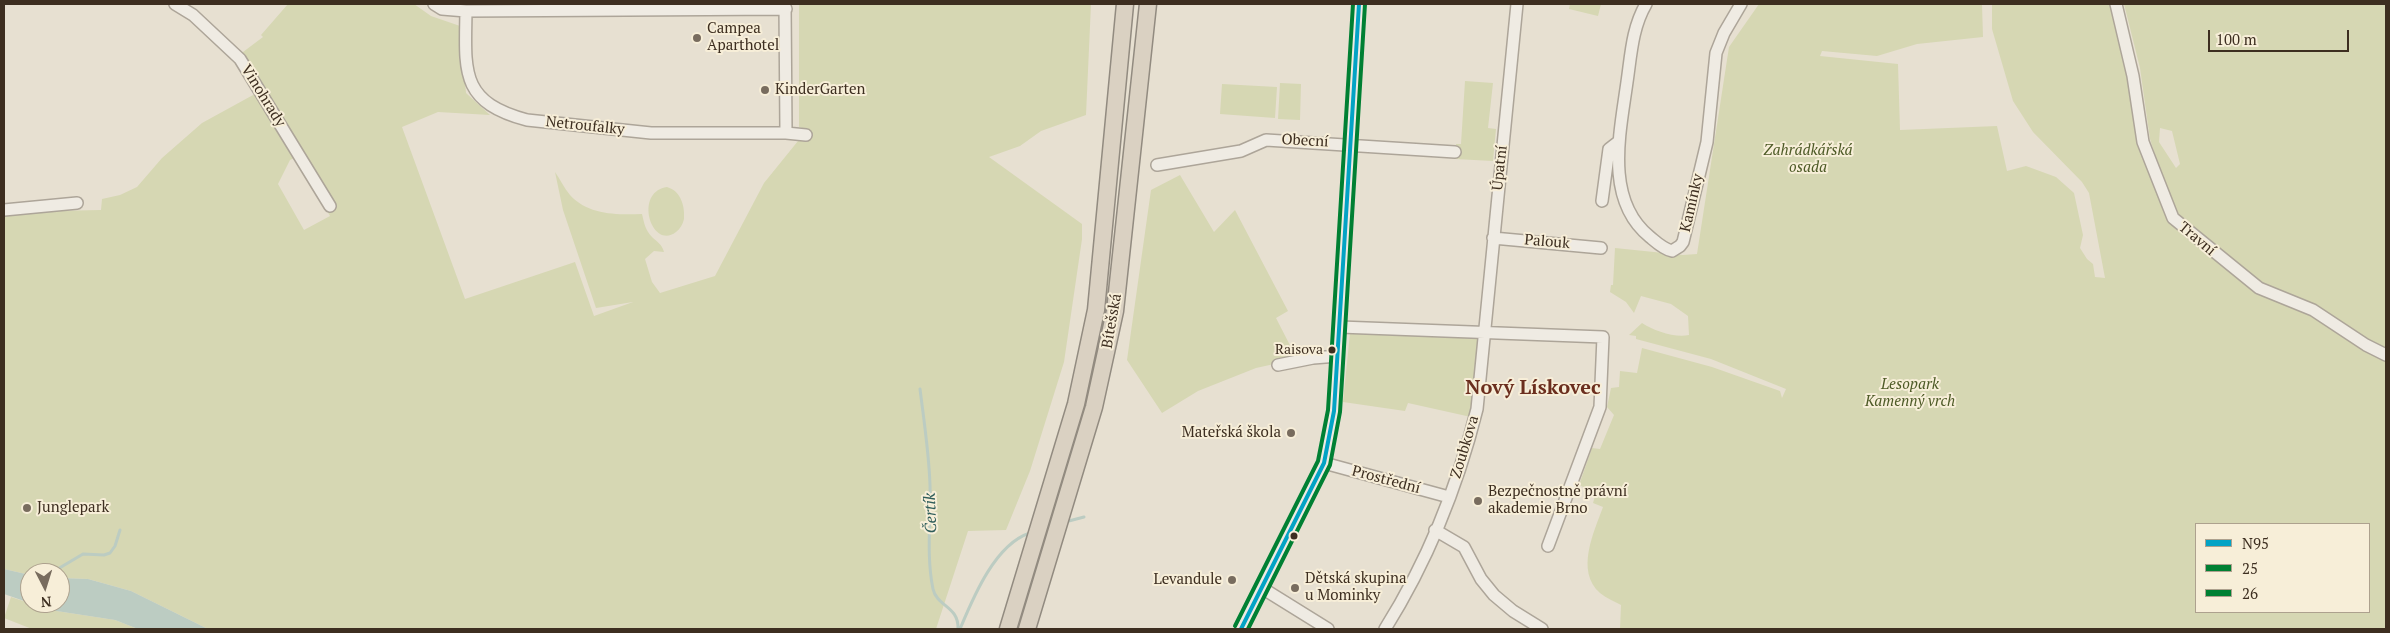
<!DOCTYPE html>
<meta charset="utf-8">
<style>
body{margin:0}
#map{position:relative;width:2390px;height:633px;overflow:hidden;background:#e7e0d1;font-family:"PT Serif",serif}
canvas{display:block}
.frame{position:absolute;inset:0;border:5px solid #3d2e20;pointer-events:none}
.legend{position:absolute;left:2195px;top:523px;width:175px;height:90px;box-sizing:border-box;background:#f7eed8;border:1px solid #ada18e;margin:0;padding:6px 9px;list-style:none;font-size:15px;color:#3d2e20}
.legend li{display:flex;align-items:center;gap:10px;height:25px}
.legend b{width:25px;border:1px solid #ada18e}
.north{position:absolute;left:20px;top:563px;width:50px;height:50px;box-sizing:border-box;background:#f7eed8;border:1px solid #ada18e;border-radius:50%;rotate:175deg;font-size:14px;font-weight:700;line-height:20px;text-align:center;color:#3d2e20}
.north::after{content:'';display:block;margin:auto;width:18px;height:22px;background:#786c5e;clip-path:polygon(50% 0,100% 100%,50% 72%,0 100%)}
.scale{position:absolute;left:2208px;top:30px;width:141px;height:22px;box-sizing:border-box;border:2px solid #3d2e20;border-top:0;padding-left:6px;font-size:15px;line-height:18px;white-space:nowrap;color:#3d2e20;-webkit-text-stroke:4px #f7eed8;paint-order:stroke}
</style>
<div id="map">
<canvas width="2390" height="633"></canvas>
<div class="frame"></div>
<ul class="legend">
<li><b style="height:6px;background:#03a3c5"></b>N95</li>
<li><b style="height:6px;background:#008033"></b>25</li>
<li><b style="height:6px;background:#008033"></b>26</li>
</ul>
<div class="north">N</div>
<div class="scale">100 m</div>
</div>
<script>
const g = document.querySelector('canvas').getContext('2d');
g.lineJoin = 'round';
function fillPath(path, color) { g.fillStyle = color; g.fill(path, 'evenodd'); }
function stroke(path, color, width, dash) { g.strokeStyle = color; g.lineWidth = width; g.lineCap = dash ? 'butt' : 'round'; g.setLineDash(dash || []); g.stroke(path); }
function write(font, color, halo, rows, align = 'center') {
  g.font = font + ' "PT Serif",serif'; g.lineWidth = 4; g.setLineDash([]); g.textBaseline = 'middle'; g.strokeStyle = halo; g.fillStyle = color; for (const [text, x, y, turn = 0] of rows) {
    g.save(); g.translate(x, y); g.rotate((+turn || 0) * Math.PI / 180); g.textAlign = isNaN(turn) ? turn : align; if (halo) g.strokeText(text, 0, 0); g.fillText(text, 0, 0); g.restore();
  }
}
fillPath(new Path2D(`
 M288,4H414L431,16L460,26L466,93L490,115L438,112L402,127L465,299L575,262L594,316L633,302L596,308L563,210L555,172C560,179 564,188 570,195C588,215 617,215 642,214C644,222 645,230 652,237C657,242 662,244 664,252L654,251L645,259L652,282L660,293L715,276L764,183L798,141L806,140V129L799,127V4H1091L1086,115L1041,131L1020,146L989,157L1082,224V239L1064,362L1030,471L1006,530L968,531L936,629H208L131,591L88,579L60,578V573H30V575L4,569V212L101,210L102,199L120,195L137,187L162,158L202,123L264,89L239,55L263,37L261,35ZM296,157L330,216L304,230L278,184L290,160Z
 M1570,4H1601L1598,16L1569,9Z
 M1759,4H1982L1983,37L1917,44L1877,56L1822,51L1820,56L1898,64L1900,130L1997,126L2007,171L2026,166L2056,177L2074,193L2083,235L2080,248L2087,259L2093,264L2095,277L2105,278L2089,193L2082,182L2033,132L2013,101L1992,29V4H2111L2170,222L2257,291L2312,312L2386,359V629H1620L1621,605C1614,601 1606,598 1600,593C1575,571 1594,532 1603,507L1593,503L1596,493L1579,485L1592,448L1600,449L1614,415L1607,407L1611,388L1619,387L1620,371L1637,373L1642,348L1712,367L1780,391L1782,398L1786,389L1711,359L1636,339V336L1629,335L1642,323C1654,331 1675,338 1689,335L1688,316L1671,304L1641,296L1634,313L1626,302L1610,292L1611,285H1613L1615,248L1683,255L1697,254L1729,47ZM2196,524H2369V612H2196Z
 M2124,4H2386V351L2263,286L2179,216L2168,196L2150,139L2140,68ZM2160,128L2172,131L2180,164L2176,168L2159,142Z
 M1465,81L1493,83L1488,128L1496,129L1493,161L1455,159L1456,144H1461Z
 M1280,83L1301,84L1300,120L1278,119Z
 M1222,84L1277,87L1275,118L1220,114Z
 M1180,175L1214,232L1235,210L1288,311L1276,318L1297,359L1256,368L1198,391L1162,413L1127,360L1151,190Z
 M667,187C681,191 685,206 684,219C683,224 680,229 676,232C652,251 633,192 667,187Z
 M1350,333L1479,338L1471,417L1408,403L1405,411L1343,402Z
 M11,597L50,610L115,620L138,629H32L4,618Z`), '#d6d7b3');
fillPath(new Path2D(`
 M4,569L30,575V603H60V578L88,579L131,591L208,629H138L115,620L50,610L4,594Z`), '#bcccc2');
stroke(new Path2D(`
 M920,389C924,421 929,453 930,485C931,519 926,555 933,589C937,607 959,606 958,629
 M1065,522L1084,517
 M51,573L83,554L104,555L110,553L115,546L120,530
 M960,629C973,598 995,544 1030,533`), '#bcccc2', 3);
const minor = new Path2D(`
 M175,4L193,15L240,59L330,206
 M434,4L442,9L466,11L786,9
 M785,4L786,133
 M1646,4C1632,28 1631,55 1627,82C1620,133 1604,200 1650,237C1656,242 1663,249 1672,251L1680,246L1683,242L1707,142L1716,53L1724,33L1741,4
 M2116,4L2133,76L2143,142L2173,218L2259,288L2313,310L2366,345L2386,355
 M466,11C465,72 460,102 527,120L651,133H786L806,135
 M1157,165L1241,151L1266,140L1455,152
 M1602,201L1609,149L1618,142
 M4,210L77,203
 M1493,238L1601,248
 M1340,327L1603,337L1600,407L1548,546
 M1278,365L1313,358L1338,356
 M1324,463L1449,497
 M1435,530L1464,547L1481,579L1494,595L1513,611L1542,629
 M1262,588L1328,629
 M1241,629L1324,463L1334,411L1359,4
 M1385,629C1427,562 1458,485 1477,409L1517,4`);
const highway = new Path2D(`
 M1008,629L1076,404L1096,310L1125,4
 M1027,629L1094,407L1115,311L1148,4`);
stroke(minor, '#ada599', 14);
stroke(highway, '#928b80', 19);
stroke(minor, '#efebe3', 11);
stroke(highway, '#dad1c2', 16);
stroke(new Path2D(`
 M1241,629L1324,463L1334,411L1359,4`), '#03a3c5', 4);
stroke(new Path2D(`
 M1248,629L1330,465L1340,412L1365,4`), '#008033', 4);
stroke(new Path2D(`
 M1235,626L1318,461L1328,410L1353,4`), '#008033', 4);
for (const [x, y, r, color] of [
 [697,38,5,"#786c5e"],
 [765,90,5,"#786c5e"],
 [1332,350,4.5,"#3d2e20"],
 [1291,433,5,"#786c5e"],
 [1478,501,5,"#786c5e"],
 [27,508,5,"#786c5e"],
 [1294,536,4.5,"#3d2e20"],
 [1232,580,5,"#786c5e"],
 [1295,588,5,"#786c5e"]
]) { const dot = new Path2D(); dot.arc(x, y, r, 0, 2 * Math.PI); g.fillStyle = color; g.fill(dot); stroke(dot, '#f7eed8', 2); }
write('14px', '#3d2e20', '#f7eed8', [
 ["Raisova",1323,350]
], 'right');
write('15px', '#3d2e20', '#f7eed8', [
 ["Campea",707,29],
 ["Aparthotel",707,46],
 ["KinderGarten",775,90],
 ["Mateřská škola",1281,433,"right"],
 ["Bezpečnostně právní",1488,492],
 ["akademie Brno",1488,509],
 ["Junglepark",37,508],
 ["Dětská skupina",1305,579],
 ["u Mominky",1305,596],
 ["Levandule",1222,580,"right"]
], 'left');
write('15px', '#3d2e20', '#f7eed8', [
 ["Vinohrady",263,96,58],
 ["Netroufalky",585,126,6],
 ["Obecní",1305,141,3],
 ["Úpatní",1500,168,-84],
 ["Kamínky",1692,203,-77],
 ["Travní",2197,239,40],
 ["Palouk",1547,242,5],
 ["Bítešská",1112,321,-80],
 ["Zoubkova",1465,447,-73],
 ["Prostřední",1386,480,15]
]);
write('italic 15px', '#4d5a26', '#f7eed8', [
 ["Zahrádkářská",1808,151],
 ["osada",1808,168],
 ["Lesopark",1910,385],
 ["Kamenný vrch",1910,402]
]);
write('italic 16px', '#2f5d5a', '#f7eed8', [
 ["Čertík",931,513,-92]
]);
write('bold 20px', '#6b2e1e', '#f7eed8', [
 ["Nový Lískovec",1533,388]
]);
</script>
